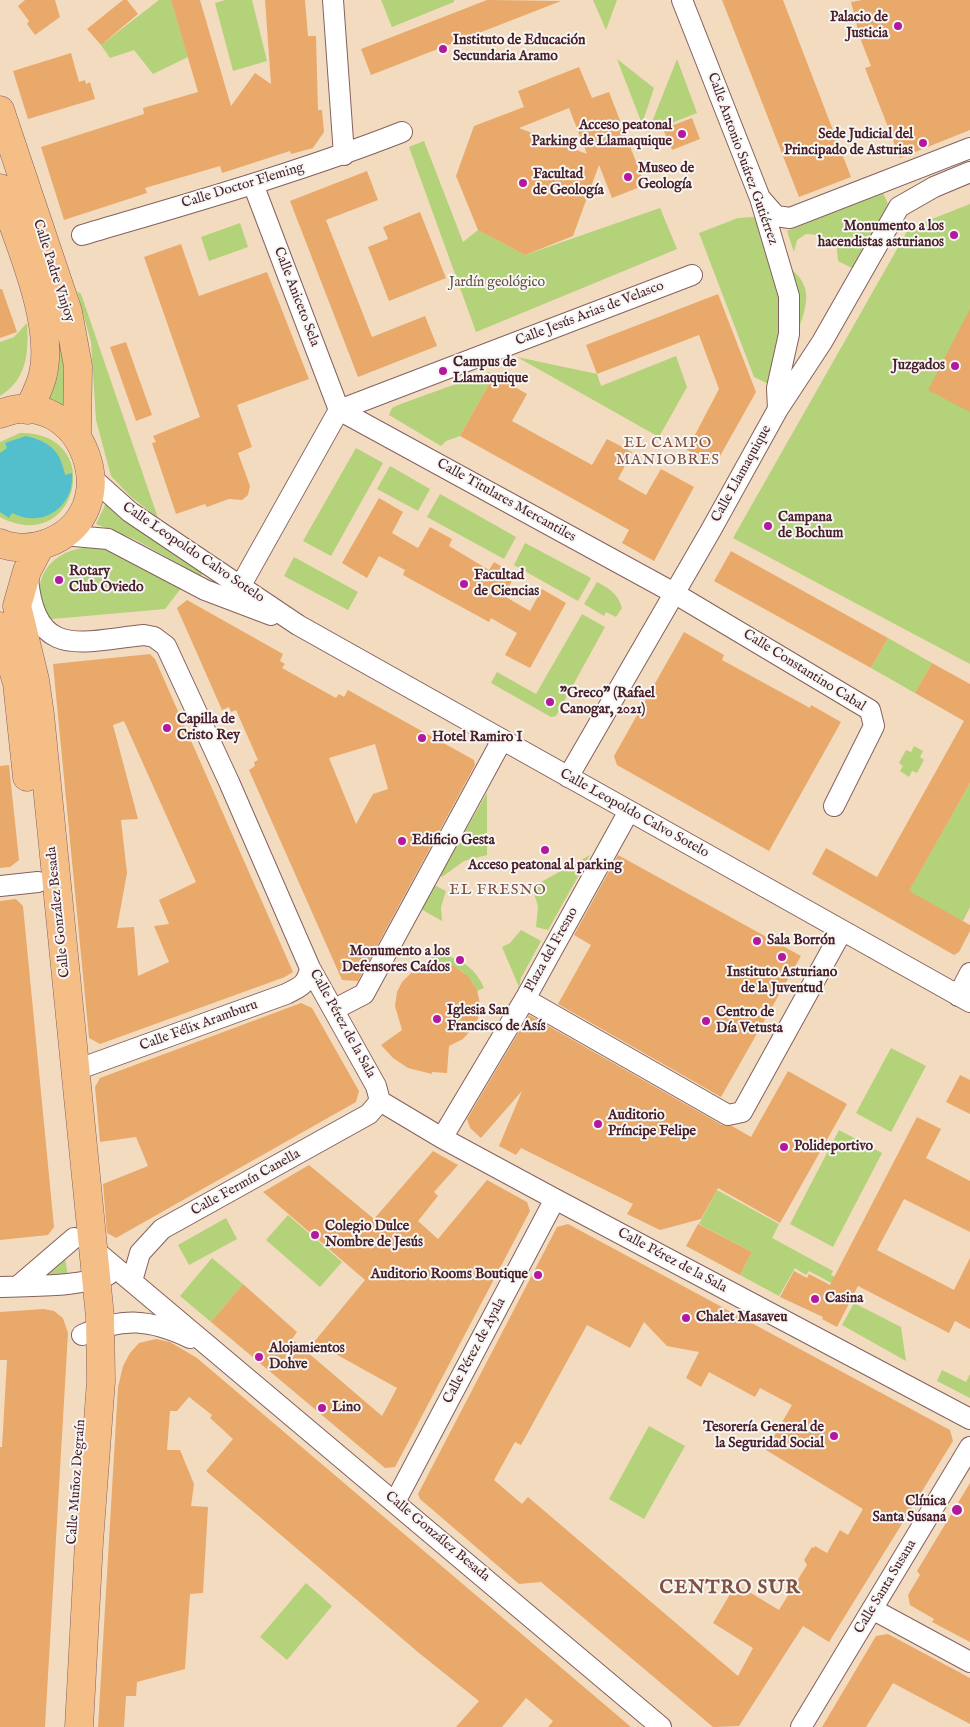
<!DOCTYPE html>
<meta charset="utf-8">
<style>
body{margin:0}
canvas{display:block;background:#f3dbbf}
</style>
<canvas width="970" height="1727"></canvas>
<script>
const g = document.querySelector('canvas').getContext('2d');
g.lineJoin = 'round';
function fillPath(path, color) { g.fillStyle = color; g.fill(path, 'evenodd'); }
function stroke(path, color, width, dash) { g.strokeStyle = color; g.lineWidth = width; g.lineCap = dash ? 'butt' : 'round'; g.setLineDash(dash || []); g.stroke(path); }
function write(font, color, halo, rows, align = 'center') {
  g.font = font + ' "IM FELL English",serif'; g.lineWidth = 4; g.setLineDash([]); g.textBaseline = 'middle'; g.strokeStyle = halo; g.fillStyle = color; for (const [text, x, y, turn = 0] of rows) {
    g.save(); g.translate(x, y); g.rotate((+turn || 0) * Math.PI / 180); g.textAlign = isNaN(turn) ? turn : align; if (halo) g.strokeText(text, 0, 0); g.fillText(text, 0, 0); g.restore();
  }
}
fillPath(new Path2D(`
 M159,0H171L188,57L153,74L134,50L110,58L101,45Z
 M225,0H252L267,61L233,71L215,3Z
 M381,0H454V2L392,27Z
 M593,0H617L606,30Z
 M617,59L654,88L642,124Z
 M677,59L697,113L648,132Z
 M424,141L463,242L478,230L525,255L660,208L677,249L476,332L409,147Z
 M883,193L888,204L854,269L838,261L836,237L826,242L820,235L806,234L797,240L794,252L787,231Z
 M970,204V664L733,538L909,228Z
 M765,216L789,296L777,388L754,377L699,233L738,218Z
 M240,223L248,247L209,261L201,237Z
 M790,268C816,289 805,308 797,335Z
 M77,291L81,294L158,518L130,496L111,476L96,420L91,342Z
 M27,323C29,352 27,380 0,396V342L14,337Z
 M56,323L63,348L65,407L47,400Z
 M676,356L687,387L659,437L517,357L597,374L601,386Z
 M489,372L494,375L460,436L446,441L441,446L389,415L392,408L398,405Z
 M20,433C108,432 77,558 0,517V442Z
 M356,448L383,463L331,556L303,541Z
 M390,466L430,489L418,511L377,489Z
 M440,494L516,537L504,559L427,517Z
 M106,503L204,570L201,576L134,539L96,524Z
 M525,543L591,578L578,601L514,565Z
 M93,547L107,549L182,587L165,609L52,619L51,627C24,588 46,548 93,547Z
 M294,557L358,592L348,610L284,576Z
 M597,582C610,589 618,594 622,608L616,617L606,612L604,616L584,604Z
 M582,614L605,627L556,716L551,717L491,683L497,672L536,694Z
 M888,638L932,663L915,693L871,668Z
 M914,746L923,751L920,757L924,760L917,773L912,771L909,777L900,771L903,766L899,763L906,750L911,752Z
 M970,783V907L963,921L905,892L910,889Z
 M487,793V855L464,861L442,877L440,875Z
 M590,855L548,930L536,927L538,906L532,887Z
 M434,885L446,891L441,907L442,921L421,909Z
 M521,930L541,941L521,978L519,987L502,947L510,943Z
 M443,955C462,959 476,969 484,988L477,991C468,971 452,961 430,964L429,956Z
 M891,1048L926,1066L891,1132L856,1113Z
 M839,1130L882,1153L833,1247L790,1224Z
 M717,1190L779,1224L772,1238L833,1271L831,1275L854,1285L850,1293L809,1271L806,1275L795,1268L779,1296L740,1275L752,1252L699,1224Z
 M288,1215L342,1262L320,1287L266,1240Z
 M226,1218L237,1239L189,1265L178,1245Z
 M65,1258L68,1277L44,1278L43,1275Z
 M212,1258L243,1284L211,1322L180,1296Z
 M854,1303L901,1327L906,1361L842,1325Z
 M942,1370L966,1382L970,1374V1398L937,1381Z
 M649,1426L685,1446L644,1519L609,1499Z
 M306,1583L332,1606L287,1660L260,1637Z`), '#b3d279');
fillPath(new Path2D(`
 M26,436C50,442 60,450 65,475L72,473C75,507 42,529 12,513L9,518L0,512V453L7,448L5,443Z`), '#53bfcd');
fillPath(new Path2D(`
 M25,0H55L60,17L35,35L27,24L29,21L18,6Z
 M123,0H127L138,14L101,45L87,29Z
 M171,0H200L231,106L255,73L271,84L265,0H305L308,36H316L318,110H322L324,132L313,148L291,154L290,151L222,173L220,166L145,188L147,193L64,220L41,147L144,114L143,108L198,92Z
 M487,0L561,1L371,75L361,49Z
 M722,0H783L851,177L799,197Z
 M862,0H970V130L900,158L865,68L871,66L860,38L851,2Z
 M71,53L79,82L85,80L86,84L90,82L95,99L28,119L13,71Z
 M579,67L592,98L609,92L645,185L612,198L599,165L573,236L525,255L478,230L456,176L474,126L524,107L518,91ZM569,108L587,154L519,128Z
 M692,118L700,139L672,150L663,129Z
 M367,171L378,200L326,220L372,337L425,316L437,346L358,377L290,201Z
 M420,212L446,278L389,301L368,247L388,239L383,227Z
 M181,244L199,296L267,272L309,379L237,405L252,447L238,453L250,486L248,495L242,500L229,499L207,507L205,504L176,514L152,443L156,442L153,436L200,417L144,257Z
 M0,289H2L17,332L0,338Z
 M718,294L756,392L715,465L687,450L719,389L699,335L597,374L586,345Z
 M970,309V412L928,390Z
 M126,342L152,415L136,421L110,347Z
 M494,375L527,394L512,421L592,465L607,439L632,452L618,479L646,495L661,469L694,487L654,561L622,543L629,530L460,436Z
 M379,498L403,512L392,533L418,548L430,527L452,539L449,546L489,570L494,562L515,575L504,596L530,611L542,589L566,603L530,668L505,655L517,633L491,618L489,622L403,575L405,570L379,556L367,578L342,563Z
 M731,551L888,638L871,668L714,581Z
 M187,600L283,654L280,661L285,664L282,668L336,698L339,694L344,697L348,690L474,760L475,765L358,981L342,980L249,770L255,766L254,762L258,760L236,710L231,712L229,707L222,710L177,608ZM375,744L388,789L373,794L356,824L329,758Z
 M684,632L724,655L722,660L810,708L811,705L841,722L769,851L617,765L614,756Z
 M150,654L155,659L293,972L285,977L100,1044L89,1038L53,664ZM124,721L196,882L159,900L169,924L154,926L169,962L138,976L134,927L117,928L127,873L121,820L138,819L113,725Z
 M932,663L970,684V783L909,891L970,925V931L959,952L954,955L812,874L826,848L877,877L964,721L915,693Z
 M9,765L19,860L10,867L0,868V766Z
 M618,855L801,956L721,1097L558,1004L591,945L574,935Z
 M16,899L23,906L54,1227L48,1235L0,1240V901Z
 M437,963L454,966L468,976L477,990L480,1003L478,1018L473,1028L463,1039L449,1046L447,1073L432,1072V1074L408,1068L393,1058L381,1045L402,1030L395,1006L397,992L402,982L414,970Z
 M301,1003L312,1008L359,1091L356,1102L116,1238L107,1233L103,1184L148,1166L136,1137L100,1142L95,1087L100,1078Z
 M529,1015L722,1125L732,1126L751,1137L788,1071L847,1104L780,1223L718,1188L701,1219L660,1230L627,1214L633,1204L521,1148L516,1155L499,1146L522,1091L481,1138L470,1128L467,1119Z
 M960,1075L970,1080V1114L946,1102Z
 M917,1117L941,1129L926,1158L970,1181V1232L904,1199L877,1250L954,1290L970,1258V1329L955,1321L949,1333L858,1286L837,1327L822,1319L823,1317L780,1297L794,1271L807,1278L809,1274L830,1285Z
 M433,1151L458,1165L434,1192L438,1196L418,1221L438,1239L487,1180L527,1202L530,1211L395,1467L385,1468L211,1322L243,1284L297,1332L292,1339L382,1416L397,1388L314,1342L365,1280L263,1192L309,1165L374,1219Z
 M568,1224L950,1430L953,1441L829,1642L803,1626L739,1726L713,1727L541,1582L519,1584L420,1499L418,1494L557,1227ZM644,1322L667,1346L699,1352L686,1378L701,1387L709,1372L755,1397L760,1388L792,1405L766,1450L863,1509L848,1535L840,1530L827,1553L815,1546L814,1548L812,1547L804,1560L807,1565L779,1610L736,1584L713,1623L753,1648L738,1676L528,1497L522,1504L494,1480L515,1442L521,1445L587,1325L630,1348Z
 M698,1224L752,1252L740,1275L686,1246Z
 M44,1309L54,1311L63,1318L68,1333L45,1727H0V1447H2L7,1360H0V1312Z
 M156,1339L170,1342L197,1358L631,1727H548L553,1721L526,1698L502,1727H456L479,1701L419,1653L206,1471L233,1439L210,1418L212,1415L189,1397L177,1411H170L167,1450H180L194,1484L191,1506L208,1507L203,1593L190,1594L185,1669L137,1682L136,1696H126L124,1727H98L118,1387L123,1366L130,1353L139,1343Z
 M970,1483V1642L932,1622L934,1619L910,1605L908,1595L920,1575L917,1571Z
 M888,1634L970,1678V1724L893,1683L866,1727H822L876,1636Z`), '#e9a96a');
const minor = new Path2D(`
 M333,0L344,155
 M682,0L760,198L789,296V334L777,388L778,409
 M253,184L339,410
 M761,199L776,216L790,218L970,148
 M82,235C190,203 297,173 402,132
 M339,410L674,593L870,710L874,726L834,806
 M92,478L130,512L298,625L970,1002
 M63,535L108,539L205,590L271,615
 M28,578C35,661 82,641 144,635L154,637L166,646L229,782L310,968L376,1086L380,1101L442,1138L555,1199L970,1419
 M241,585L339,410L692,275
 M568,777L711,530L778,409L822,342L899,207L934,187L970,172
 M0,886L38,882
 M958,996L970,973
 M525,999L728,1115L742,1112L842,931
 M335,1009L364,994L502,740
 M76,1070L286,994C300,987 307,985 310,968
 M442,1138L525,999L629,811
 M92,1248L661,1727
 M132,1281L140,1253L162,1229L369,1114L380,1101
 M18,1286L74,1238
 M0,1287C36,1285 74,1288 108,1275
 M82,1335C123,1317 150,1319 190,1338
 M395,1502L555,1199
 M872,1609L970,1662
 M801,1727L970,1447`);
const highway = new Path2D(`
 M0,110L68,312L78,366L77,436
 M0,188C17,239 57,325 42,378C39,389 33,400 28,410
 M0,414C82,381 132,514 45,544C31,549 13,549 0,543
 M40,546L27,571L17,606L35,680L40,715L100,1317L101,1381L89,1542L79,1727
 M0,626L17,683L27,777`);
stroke(minor, '#85615f', 22);
stroke(highway, '#85615f', 29);
stroke(minor, '#fff', 20);
stroke(highway, '#f6be87', 28);
for (const [x, y, r, color] of [
 [898,26,5,"#b5179e"],
 [443,49,5,"#b5179e"],
 [682,134,5,"#b5179e"],
 [923,143,5,"#b5179e"],
 [628,177,5,"#b5179e"],
 [523,183,5,"#b5179e"],
 [954,235,5,"#b5179e"],
 [955,366,5,"#b5179e"],
 [443,371,5,"#b5179e"],
 [768,526,5,"#b5179e"],
 [59,580,5,"#b5179e"],
 [464,584,5,"#b5179e"],
 [550,702,5,"#b5179e"],
 [167,728,5,"#b5179e"],
 [422,738,5,"#b5179e"],
 [402,841,5,"#b5179e"],
 [545,850,5,"#b5179e"],
 [757,941,5,"#b5179e"],
 [782,957,5,"#b5179e"],
 [460,960,5,"#b5179e"],
 [437,1019,5,"#b5179e"],
 [706,1021,5,"#b5179e"],
 [598,1124,5,"#b5179e"],
 [784,1147,5,"#b5179e"],
 [315,1235,5,"#b5179e"],
 [538,1275,5,"#b5179e"],
 [815,1299,5,"#b5179e"],
 [686,1318,5,"#b5179e"],
 [259,1357,5,"#b5179e"],
 [322,1408,5,"#b5179e"],
 [834,1436,5,"#b5179e"],
 [957,1510,6,"#b5179e"]
]) { const dot = new Path2D(); dot.arc(x, y, r, 0, 2 * Math.PI); g.fillStyle = color; g.fill(dot); stroke(dot, '#f6f6f2', 2); }
write('bold 14px', '#4a1f2b', '#f6f6f2', [
 ["Palacio de",888,18,"right"],
 ["Justicia",888,34,"right"],
 ["Instituto de Educación",453,41],
 ["Secundaria Aramo",453,57],
 ["Acceso peatonal",672,126,"right"],
 ["Parking de Llamaquique",672,142,"right"],
 ["Sede Judicial del",913,135,"right"],
 ["Principado de Asturias",913,151,"right"],
 ["Museo de",638,169],
 ["Geología",638,185],
 ["Facultad",533,175],
 ["de Geología",533,191],
 ["Monumento a los",944,227,"right"],
 ["hacendistas asturianos",944,243,"right"],
 ["Campus de",453,363],
 ["Llamaquique",453,379],
 ["Juzgados",945,366,"right"],
 ["Campana",778,518],
 ["de Bochum",778,534],
 ["Rotary",69,572],
 ["Club Oviedo",69,588],
 ["Facultad",474,576],
 ["de Ciencias",474,592],
 ["\"Greco\" (Rafael",560,694],
 ["Canogar, 2021)",560,710],
 ["Capilla de",177,720],
 ["Cristo Rey",177,736],
 ["Hotel Ramiro I",432,738],
 ["Edificio Gesta",412,841],
 ["Acceso peatonal al parking",545,866,"center"],
 ["Sala Borrón",767,941],
 ["Monumento a los",450,952,"right"],
 ["Defensores Caídos",450,968,"right"],
 ["Instituto Asturiano",782,973,"center"],
 ["de la Juventud",782,989,"center"],
 ["Iglesia San",447,1011],
 ["Francisco de Asís",447,1027],
 ["Centro de",716,1013],
 ["Día Vetusta",716,1029],
 ["Auditorio",608,1116],
 ["Príncipe Felipe",608,1132],
 ["Polideportivo",794,1147],
 ["Colegio Dulce",325,1227],
 ["Nombre de Jesús",325,1243],
 ["Auditorio Rooms Boutique",528,1275,"right"],
 ["Casina",825,1299],
 ["Chalet Masaveu",696,1318],
 ["Alojamientos",269,1349],
 ["Dohve",269,1365],
 ["Lino",332,1408],
 ["Tesorería General de",824,1428,"right"],
 ["la Seguridad Social",824,1444,"right"],
 ["Clínica",946,1502,"right"],
 ["Santa Susana",946,1518,"right"]
], 'left');
write('14px', '#4a1f2b', '#f6f6f2', [
 ["Calle Antonio Suárez Gutiérrez",742,159,70],
 ["Calle Doctor Fleming",243,186,-17],
 ["Calle Padre Vinjoy",53,271,72],
 ["Calle Aniceto Sela",296,297,69],
 ["Calle Jesús Arias de Velasco",590,314,-21],
 ["Calle Llamaquique",742,474,-61],
 ["Calle Titulares Mercantiles",506,501,29],
 ["Calle Leopoldo Calvo Sotelo",193,553,34],
 ["Calle Constantino Cabal",804,671,32],
 ["Calle Leopoldo Calvo Sotelo",634,814,29],
 ["Calle González Besada",59,912,-96],
 ["Plaza del Fresno",552,950,-61],
 ["Calle Pérez de la Sala",342,1024,61],
 ["Calle Félix Aramburu",199,1026,-20],
 ["Calle Fermín Canella",246,1183,-29],
 ["Calle Pérez de la Sala",672,1261,28],
 ["Calle Pérez de Ayala",475,1351,-62],
 ["Calle Muñoz Degraín",77,1482,-86],
 ["Calle González Besada",437,1537,40],
 ["Calle Santa Susana",886,1587,-59]
]);
write('14px', '#644c3e', '#f6f6f2', [
 ["Jardín geológico",497,283]
]);
g.letterSpacing = '1px';
write('15px', '#824f41', '#f6f6f2', [
 ["EL CAMPO",668,444],
 ["MANIOBRES",668,461],
 ["EL FRESNO",498,891]
]);
g.letterSpacing = '0px';
g.letterSpacing = '1px';
write('bold 19px', '#824f41', '#f6f6f2', [
 ["CENTRO SUR",730,1589]
]);
g.letterSpacing = '0px';
</script>
